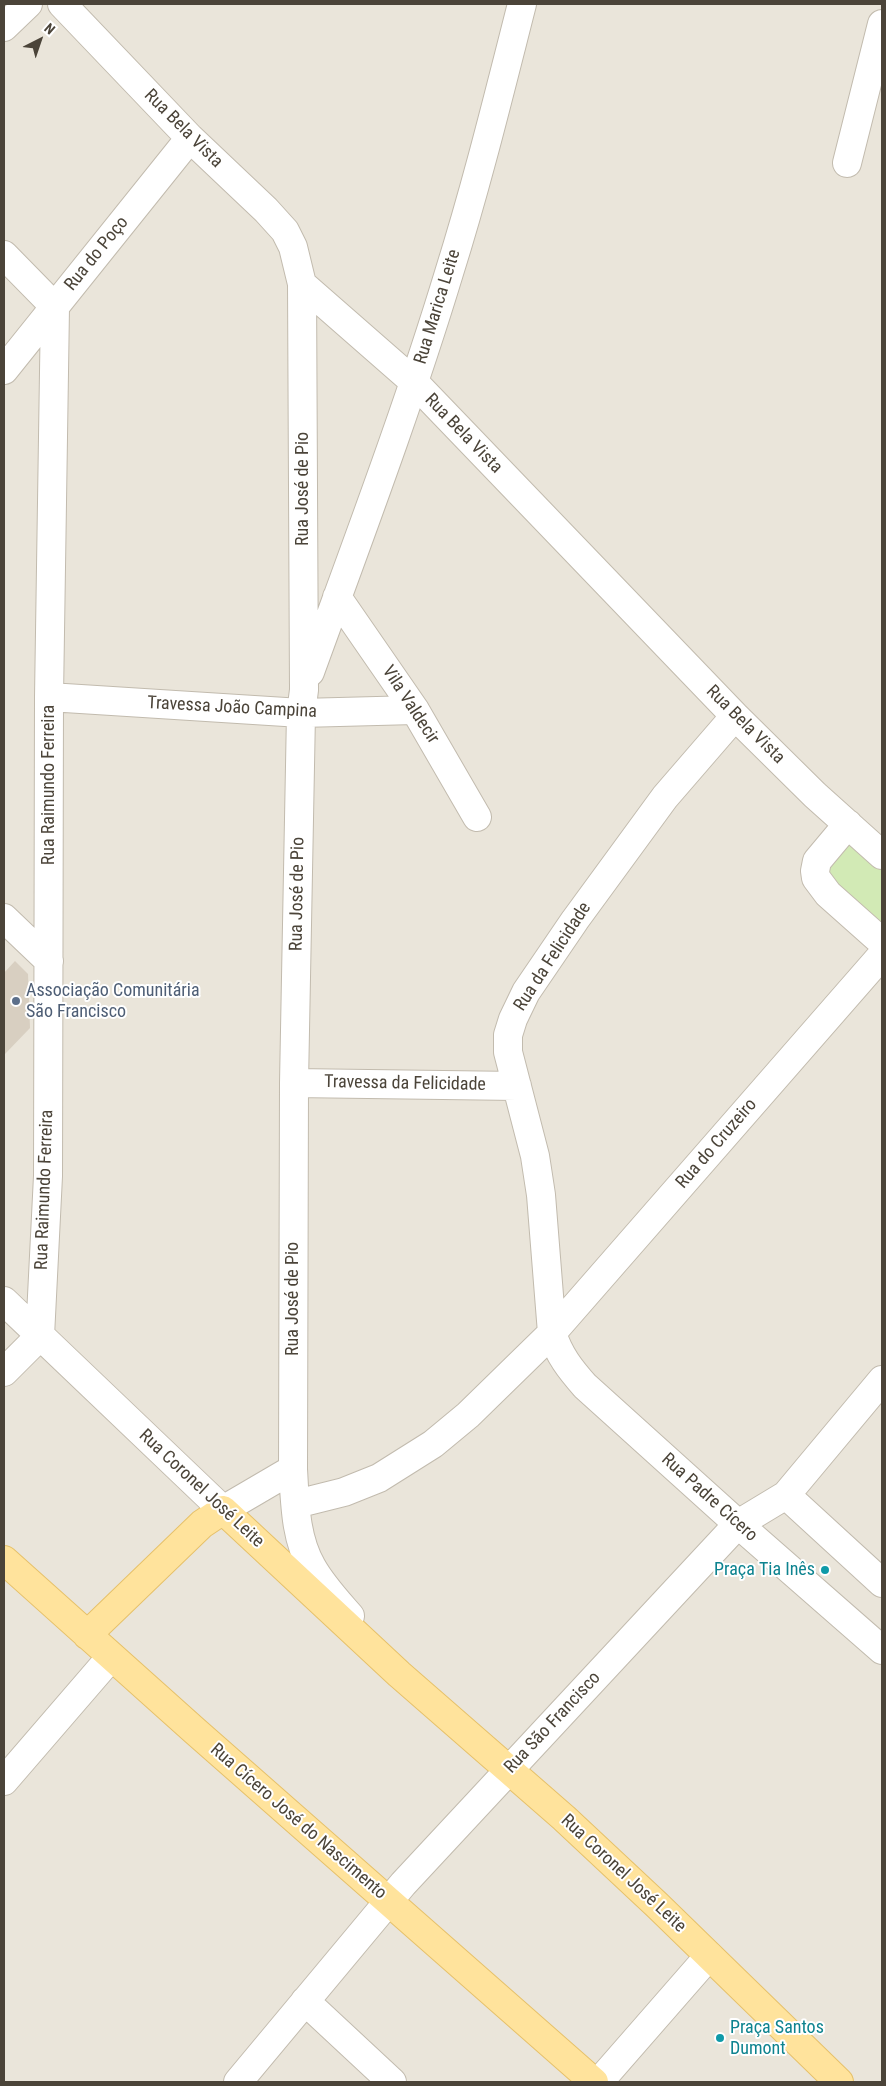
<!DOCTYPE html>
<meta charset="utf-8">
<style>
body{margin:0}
#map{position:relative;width:886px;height:2086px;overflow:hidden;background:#f6f3ec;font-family:"Roboto Condensed",sans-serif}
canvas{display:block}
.frame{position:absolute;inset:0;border:5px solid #4b4439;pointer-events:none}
.north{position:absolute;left:15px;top:15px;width:50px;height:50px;-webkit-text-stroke:4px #fff;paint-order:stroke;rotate:41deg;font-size:14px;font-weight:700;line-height:20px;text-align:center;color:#4b4439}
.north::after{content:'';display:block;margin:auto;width:18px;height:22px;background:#4b4439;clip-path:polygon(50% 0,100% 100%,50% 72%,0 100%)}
</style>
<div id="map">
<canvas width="886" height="2086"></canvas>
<div class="frame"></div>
<div class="north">N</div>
</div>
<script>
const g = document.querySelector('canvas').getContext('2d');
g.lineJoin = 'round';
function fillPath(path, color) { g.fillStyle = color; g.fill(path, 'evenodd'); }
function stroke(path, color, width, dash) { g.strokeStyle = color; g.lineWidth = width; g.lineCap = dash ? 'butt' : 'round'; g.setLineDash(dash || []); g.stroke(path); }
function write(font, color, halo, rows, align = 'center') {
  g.font = font + ' "Roboto Condensed",sans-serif'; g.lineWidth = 4; g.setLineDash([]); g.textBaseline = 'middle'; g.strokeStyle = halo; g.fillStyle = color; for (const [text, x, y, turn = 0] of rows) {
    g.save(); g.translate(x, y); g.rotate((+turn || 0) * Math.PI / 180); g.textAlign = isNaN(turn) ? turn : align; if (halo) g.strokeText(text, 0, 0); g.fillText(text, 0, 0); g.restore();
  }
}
fillPath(new Path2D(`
 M4,4H882V2082H4Z`), '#eae5da');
fillPath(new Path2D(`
 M848,841L882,864V927L828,876L829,864Z`), '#d2eab5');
fillPath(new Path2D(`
 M15,961L28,974L30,1028L4,1055V973Z`), '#d8cfc1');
const minor = new Path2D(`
 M62,4L190,138L266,210L285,231L293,247L302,284L414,382L735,716L815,795L882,855
 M4,27L28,4
 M847,163L882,24
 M4,255L55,307L49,697L48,1176L40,1336L4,1372
 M302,284L304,690L301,713L294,1083L293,1469C295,1502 295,1538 312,1567C322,1585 337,1601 350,1616
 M4,370L190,138
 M337,597L415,710L477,817
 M310,672C358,540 408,408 449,273C477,184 499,94 522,4
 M49,697L301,713L415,710
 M735,716L665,797L575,920L526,992L513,1019L508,1035V1052L535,1156L541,1195L552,1333C559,1355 570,1369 585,1386L738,1524L882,1650
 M848,824L817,861L815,871L816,878L828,894L882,942
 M4,918L49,961
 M294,1083L517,1086
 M4,1301L223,1510L293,1469
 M786,1495L882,1583
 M296,1504L344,1492L379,1478L433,1444L468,1415L552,1333L882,955
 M4,1781L111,1657
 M305,2001L392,2082
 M238,2082L403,1884L738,1524L786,1495L882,1380
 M599,2082L709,1956`);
const major = new Path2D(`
 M4,1560L195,1731L594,2082
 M87,1635L202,1524L223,1510L399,1674L564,1818L657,1905L839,2082`);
stroke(minor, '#c2bbae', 30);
stroke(major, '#e6c16a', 30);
stroke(minor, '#fff', 28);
stroke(major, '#ffe39c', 28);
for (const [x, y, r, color] of [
 [16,1001,5,"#5c6f8a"],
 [825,1570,5,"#0f9aa8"],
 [720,2038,5,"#0f9aa8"]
]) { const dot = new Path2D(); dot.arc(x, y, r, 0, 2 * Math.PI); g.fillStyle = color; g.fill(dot); stroke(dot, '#fff', 2); }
write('18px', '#4b4439', '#fff', [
 ["Rua Bela Vista",183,129,45],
 ["Rua do Poço",97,254,-51],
 ["Rua Marica Leite",438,307,-73],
 ["Rua Bela Vista",463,434,46],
 ["Rua José de Pio",303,489,-90],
 ["Vila Valdecir",410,705,57],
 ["Travessa João Campina",232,708,3],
 ["Rua Bela Vista",745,725,45],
 ["Rua Raimundo Ferreira",49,785,-90],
 ["Rua José de Pio",298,894,-89],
 ["Rua da Felicidade",553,957,-57],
 ["Travessa da Felicidade",405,1084,1],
 ["Rua do Cruzeiro",717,1144,-49],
 ["Rua Raimundo Ferreira",45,1190,-88],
 ["Rua José de Pio",293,1299,-90],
 ["Rua Coronel José Leite",201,1489,43],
 ["Rua Padre Cícero",709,1498,42],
 ["Rua São Francisco",553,1723,-47],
 ["Rua Cícero José do Nascimento",298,1822,41],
 ["Rua Coronel José Leite",623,1874,43]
]);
write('18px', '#4e5e75', '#fff', [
 ["Associação Comunitária",26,991],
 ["São Francisco",26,1012]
], 'left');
write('18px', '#0d838f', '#fff', [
 ["Praça Tia Inês",815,1570],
 ["Praça Santos",730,2028,"left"],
 ["Dumont",730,2049,"left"]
], 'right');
</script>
